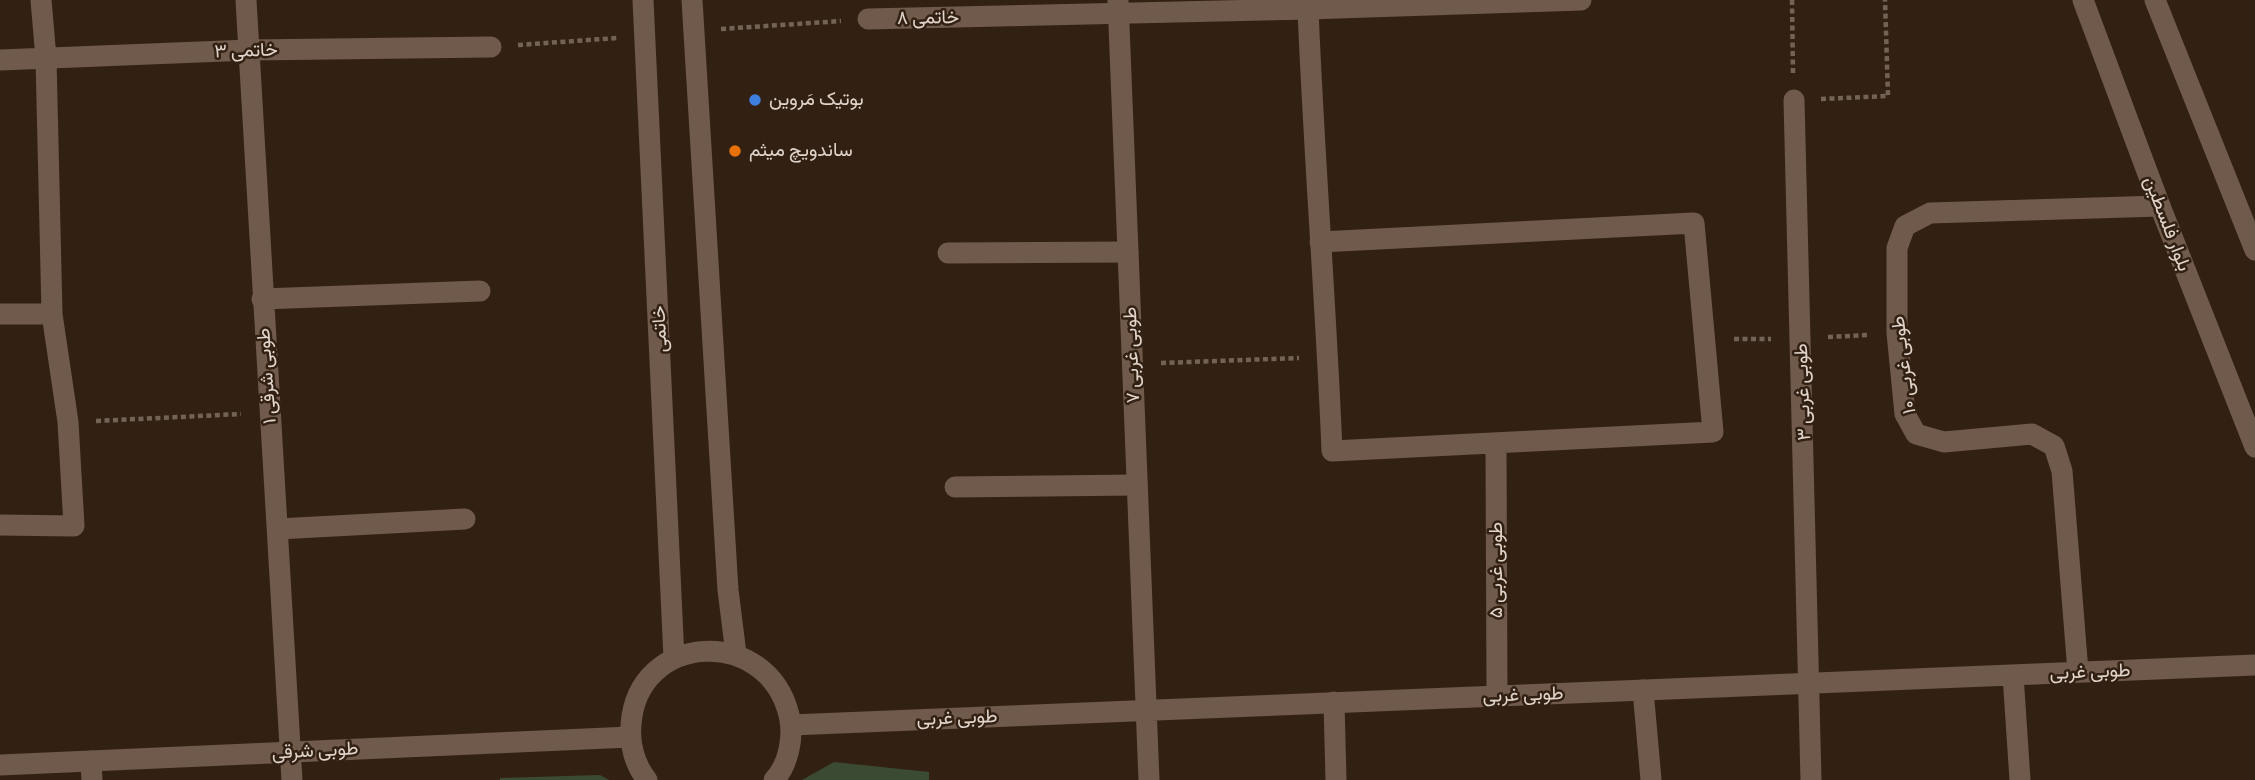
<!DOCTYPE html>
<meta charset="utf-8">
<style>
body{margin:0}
canvas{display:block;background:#322013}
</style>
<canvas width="2255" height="780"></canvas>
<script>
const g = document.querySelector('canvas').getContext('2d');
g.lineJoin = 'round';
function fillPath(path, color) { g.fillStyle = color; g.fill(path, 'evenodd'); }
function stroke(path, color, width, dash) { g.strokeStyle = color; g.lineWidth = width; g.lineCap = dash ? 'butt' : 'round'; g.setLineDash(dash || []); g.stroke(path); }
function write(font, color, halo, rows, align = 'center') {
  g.font = font + ' "PT Sans Narrow",Vazirmatn,sans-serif'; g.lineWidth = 5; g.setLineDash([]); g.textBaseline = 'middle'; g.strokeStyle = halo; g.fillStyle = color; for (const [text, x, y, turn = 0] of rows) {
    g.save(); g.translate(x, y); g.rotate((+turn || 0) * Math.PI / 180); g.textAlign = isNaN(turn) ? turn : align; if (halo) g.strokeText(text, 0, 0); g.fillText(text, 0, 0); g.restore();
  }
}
fillPath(new Path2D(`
 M834,762L929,772V780H802Z
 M600,775L609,780H500V778Z`), '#3b4a32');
stroke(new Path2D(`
 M1792,0L1793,73
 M721,29L841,21
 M518,45L617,38
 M1821,99L1888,96L1885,0
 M1828,337L1868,335
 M1734,339H1771
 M1161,363L1299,358
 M96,421L241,414`), '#726357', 4.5, [5, 3.5]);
stroke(new Path2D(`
 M246,0L292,780
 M1308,9C1314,157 1326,304 1332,451L1713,432L1694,223L1320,242
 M868,19L1308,9L1581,0
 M0,60L249,50L491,47
 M1794,100L1811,780
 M948,253L1128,252
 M262,299L480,291
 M0,314H52
 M1496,443L1497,696
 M955,487L1137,485
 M0,525L74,526L68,422L52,314L46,58L41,0
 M278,529L465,519
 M2078,672L2062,471L2054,446L2032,434L1944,442L1916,434L1905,414L1897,333V248L1905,226L1930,213L2160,206
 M1643,690L1651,780
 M1334,702L1336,780
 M91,761L92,780`), '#6f5a4c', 21);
stroke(new Path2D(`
 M1118,0L1149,780
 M2013,675L2020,780
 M791,725L2255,665
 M0,765L630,737`), '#6f5a4c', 21);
stroke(new Path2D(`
 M643,0L674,658
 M692,0L728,590L736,654
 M2083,0L2160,206L2255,447
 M2155,0L2255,250
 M647,780C635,765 629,744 631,725C637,632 767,625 789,715C794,736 789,764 774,780`), '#6f5a4c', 21);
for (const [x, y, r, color] of [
 [755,100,7,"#3f7fe0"],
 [735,151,7,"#e8710a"]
]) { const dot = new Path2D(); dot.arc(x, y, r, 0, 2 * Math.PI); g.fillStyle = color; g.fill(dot); stroke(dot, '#322013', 2.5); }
write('19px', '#e0d4cb', '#322013', [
 ["خاتمی ۸",928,18,-1],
 ["خاتمی ۳",246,51,-2],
 ["بلوار فلسطین",2167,224,69],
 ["خاتمی",660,329,-93],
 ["طوبی غربی ۷",1132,355,-92],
 ["طوبی غربی ۱۰",1904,365,-97],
 ["طوبی شرقی ۱",267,376,-94],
 ["طوبی غربی ۳",1803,392,-92],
 ["طوبی غربی ۵",1497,570,-90],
 ["طوبی غربی",2090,672,-2],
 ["طوبی غربی",1523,695,-2],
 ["طوبی غربی",957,718,-2],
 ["طوبی شرقی",315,751,-3]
]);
write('19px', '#e0d4cb', '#322013', [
 ["بوتیک مَروین",769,100],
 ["ساندویچ میثم",749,151]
], 'left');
</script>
